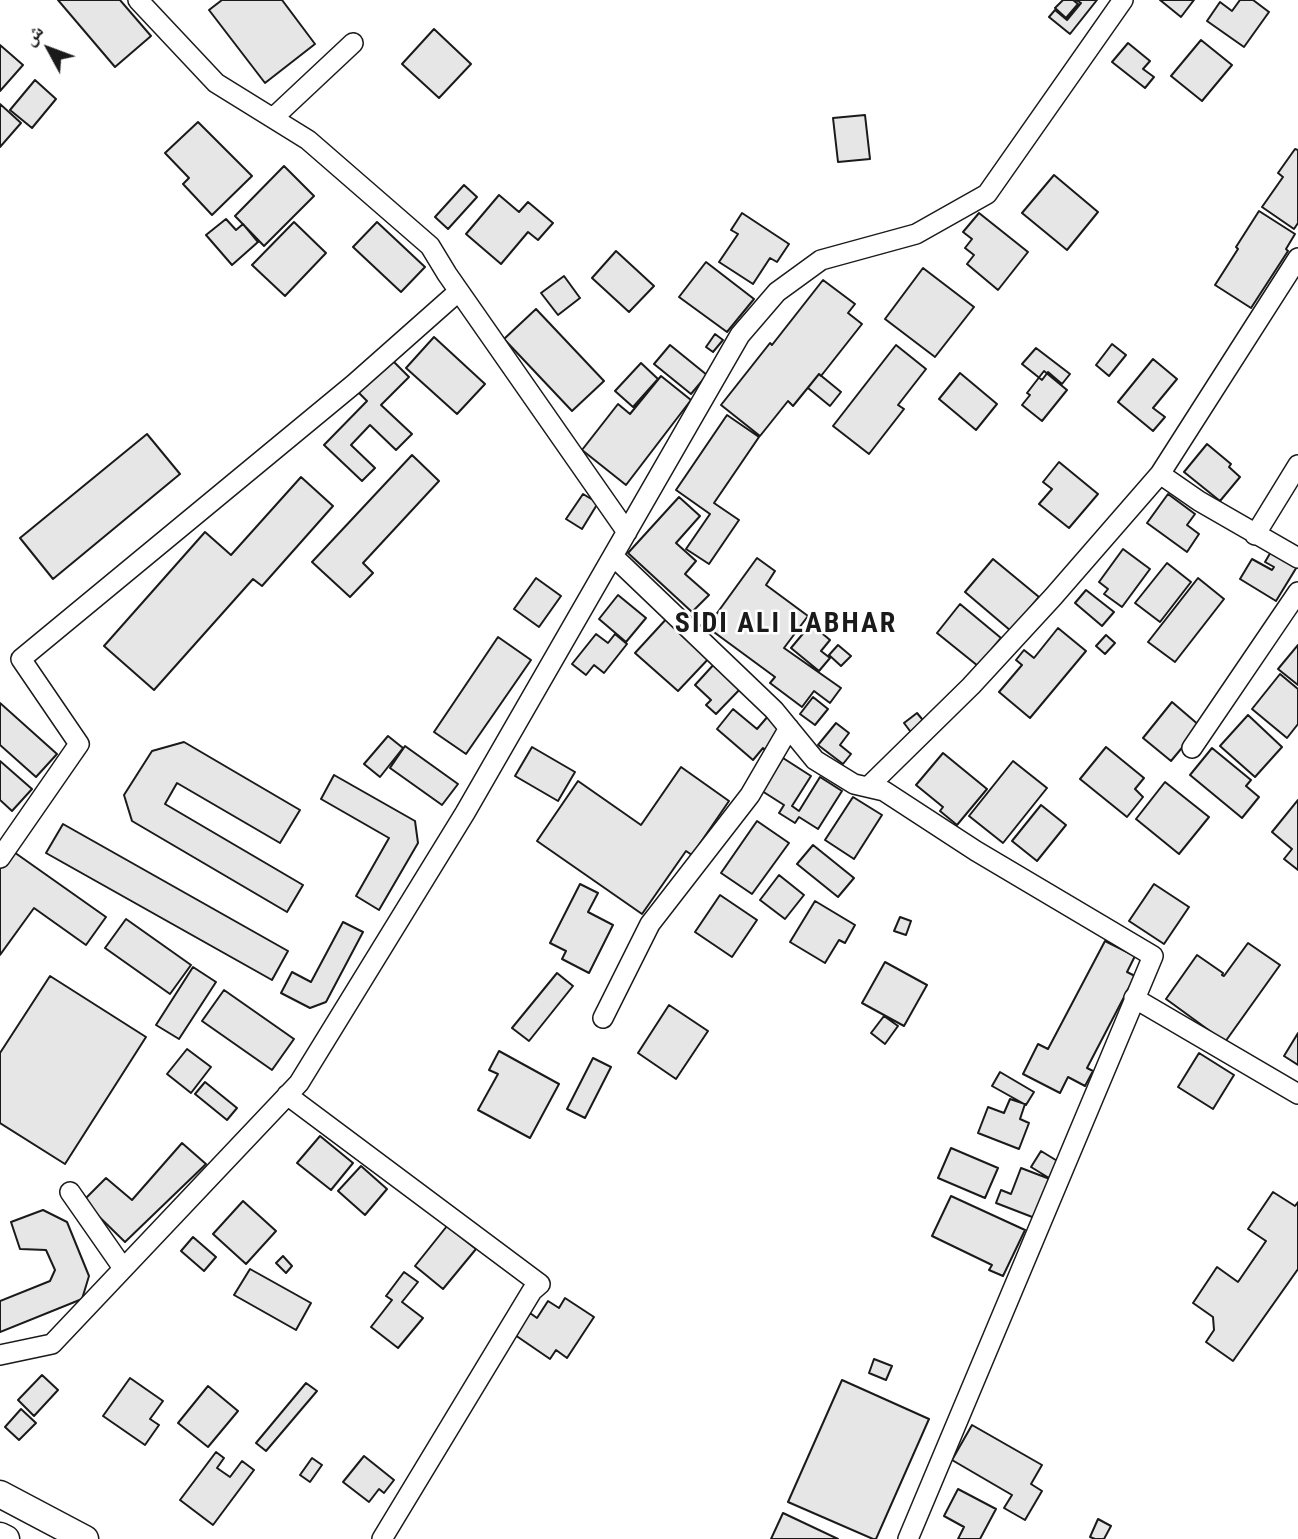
<!DOCTYPE html>
<meta charset="utf-8">
<style>
body{margin:0}
#map{position:relative;width:1298px;height:1539px;overflow:hidden;background:#fff;font-family:"Roboto Condensed","Noto Naskh Arabic",sans-serif}
canvas{display:block}
.north{position:absolute;left:14px;top:14px;width:70px;height:70px;-webkit-text-stroke:5px #fff;paint-order:stroke;rotate:311deg;font-size:19px;font-weight:700;line-height:28px;text-align:center;color:#1a1a1a}
.north::after{content:'';display:block;margin:auto;width:24px;height:32px;background:#1a1a1a;clip-path:polygon(50% 0,100% 100%,50% 72%,0 100%)}
</style>
<div id="map">
<canvas width="1298" height="1539"></canvas>
<div class="north">ش</div>
</div>
<script>
const g = document.querySelector('canvas').getContext('2d');
g.lineJoin = 'round';
function fillPath(path, color) { g.fillStyle = color; g.fill(path, 'evenodd'); }
function stroke(path, color, width, dash) { g.strokeStyle = color; g.lineWidth = width; g.lineCap = dash ? 'butt' : 'round'; g.setLineDash(dash || []); g.stroke(path); }
function write(font, color, halo, rows, align = 'center') {
  g.font = font + ' "Roboto Condensed",sans-serif'; g.lineWidth = 5; g.setLineDash([]); g.textBaseline = 'middle'; g.strokeStyle = halo; g.fillStyle = color; for (const [text, x, y, turn = 0] of rows) {
    g.save(); g.translate(x, y); g.rotate((+turn || 0) * Math.PI / 180); g.textAlign = isNaN(turn) ? turn : align; if (halo) g.strokeText(text, 0, 0); g.fillText(text, 0, 0); g.restore();
  }
}
const building = new Path2D(`
 M58,0H120L151,36L115,67Z
 M222,0H282L315,44L265,83L209,10Z
 M1063,0H1073L1078,4L1066,18L1055,8Z
 M1076,0H1097L1070,34L1049,17L1055,10L1067,20L1081,3Z
 M1160,0H1194L1181,17Z
 M1240,0H1253L1269,12L1244,47L1207,21L1220,2L1232,11Z
 M434,29L471,64L439,98L402,64Z
 M1201,40L1232,65L1202,101L1171,76Z
 M1128,43L1150,61L1143,69L1154,77L1145,88L1112,62Z
 M0,45L23,65L0,91Z
 M35,80L56,99L32,128L10,110Z
 M0,104L21,123L0,147Z
 M865,115L870,159L838,162L833,118Z
 M198,122L252,176L212,215L183,184L189,178L165,153Z
 M1295,149L1298,150V223L1294,229L1262,207L1283,177L1278,173Z
 M284,166L314,196L264,246L235,216Z
 M1054,175L1098,212L1067,250L1022,213Z
 M464,185L477,197L448,229L435,217Z
 M499,195L519,212L528,202L553,223L538,240L528,232L501,264L466,234Z
 M1259,211L1295,234L1286,249L1288,251L1251,308L1215,285L1238,249L1236,247Z
 M742,213L789,244L777,262L770,258L753,284L719,262L738,234L731,230Z
 M979,213L1028,252L998,290L967,264L974,255L965,248L972,239L963,232Z
 M226,219L236,230L243,224L258,242L232,265L206,235Z
 M294,222L326,253L285,296L252,265Z
 M377,222L425,267L401,292L353,247Z
 M616,251L654,286L629,312L592,278Z
 M706,262L754,299L727,332L679,297Z
 M923,268L974,307L935,357L885,319Z
 M564,276L580,298L558,315L541,293Z
 M823,280L855,304L848,313L862,324L821,376L819,374L793,406L788,401L760,436L721,405L770,343L772,345Z
 M536,309L604,381L572,411L504,339Z
 M715,334L723,340L713,352L706,347Z
 M434,337L485,384L457,414L406,368Z
 M1112,344L1126,355L1109,376L1096,365Z
 M670,345L707,375L691,394L654,364Z
 M896,345L926,369L898,405L904,409L869,454L833,426Z
 M1036,348L1070,374L1062,384L1048,372L1042,380L1022,364Z
 M391,359L409,377L381,405L412,434L396,450L370,425L351,445L375,468L362,481L324,445L367,401L358,392Z
 M1153,359L1177,379L1153,408L1165,417L1153,431L1118,402Z
 M641,363L658,379L633,407L615,391Z
 M1044,371L1067,390L1042,421L1022,405L1030,395L1027,393Z
 M960,373L997,404L976,430L939,399Z
 M819,374L841,392L830,406L808,388Z
 M661,376L691,400L626,485L582,450L618,404L630,414Z
 M727,415L759,437L714,503L739,520L709,564L686,549L710,514L676,490Z
 M147,434L180,474L53,579L20,538Z
 M1207,444L1231,464L1229,467L1240,477L1220,501L1184,472Z
 M412,455L439,481L363,563L373,573L350,597L312,562Z
 M1059,462L1098,494L1069,528L1039,504L1052,489L1043,482Z
 M301,477L333,506L262,586L253,579L154,690L104,646L205,532L231,555Z
 M583,494L598,503L582,529L566,519Z
 M1168,494L1195,514L1187,525L1199,534L1187,552L1147,523Z
 M679,497L700,516L676,543L696,561L685,574L709,595L692,612L628,553Z
 M1123,549L1150,569L1122,607L1104,594L1108,589L1099,582Z
 M1272,550L1298,565L1276,601L1240,579L1252,559L1272,570L1274,567L1265,562Z
 M757,558L775,571L766,585L808,616L784,648L841,688L830,703L814,691L802,707L770,683L775,677L707,627Z
 M993,559L1039,597L1011,631L965,592Z
 M1167,563L1191,582L1160,622L1135,603Z
 M536,578L561,596L539,627L514,609Z
 M1198,578L1224,599L1175,662L1148,642Z
 M1086,590L1114,612L1102,626L1075,603Z
 M618,595L646,618L626,642L599,619Z
 M960,604L1001,638L978,666L937,633Z
 M669,616L712,655L678,691L635,653Z
 M811,624L830,640L821,651L830,658L819,671L791,648Z
 M1058,628L1086,651L1030,718L999,692L1022,665L1016,660L1024,650L1034,658Z
 M596,634L608,643L615,634L627,644L604,673L594,665L586,675L572,664Z
 M1106,635L1115,643L1105,654L1096,646Z
 M498,637L531,660L466,754L434,732Z
 M838,645L851,656L841,666L829,655Z
 M1298,645V685L1278,669Z
 M716,662L743,686L716,714L706,705L711,700L695,685Z
 M1280,674L1298,689V724L1287,738L1252,709Z
 M813,697L828,709L815,725L800,714Z
 M1172,702L1200,726L1171,761L1143,738Z
 M0,703L57,754L36,777L0,745Z
 M733,709L757,729L769,715L786,729L767,751L763,748L753,760L717,729Z
 M917,713L927,725L913,735L904,723Z
 M1248,715L1282,747L1255,777L1220,746Z
 M836,723L849,733L840,745L851,754L843,764L818,745Z
 M388,736L403,748L380,777L364,764Z
 M184,742L300,810L280,843L177,783L165,804L303,885L287,912L132,821L124,795L152,751Z
 M405,746L458,784L442,805L390,768Z
 M532,747L575,772L558,801L515,776Z
 M1106,747L1144,778L1135,789L1143,797L1127,817L1080,779Z
 M1212,748L1251,780L1246,786L1259,797L1242,818L1190,775Z
 M943,753L987,789L957,825L940,811L943,807L916,785Z
 M783,758L811,776L792,806L799,811L820,777L842,791L818,829L799,817L795,823L779,813L784,805L762,791Z
 M0,761L32,789L12,811L0,800Z
 M1013,761L1047,788L1003,843L969,816Z
 M681,767L729,801L692,855L686,851L642,914L537,841L578,781L641,825Z
 M334,775L415,821L418,843L379,910L356,896L389,838L321,799Z
 M1165,782L1209,817L1179,854L1136,819Z
 M853,797L882,815L854,859L825,840Z
 M1298,800V870L1284,859L1292,849L1272,832Z
 M1041,805L1066,825L1037,861L1012,841Z
 M757,821L789,843L752,894L721,873Z
 M63,824L288,951L272,980L46,853Z
 M4,845L106,917L86,945L34,908L0,955V851Z
 M813,845L854,878L838,897L797,864Z
 M779,875L804,895L785,919L760,900Z
 M580,884L598,893L588,912L613,925L589,973L562,959L566,951L550,943Z
 M1154,884L1189,907L1164,944L1129,921Z
 M720,895L757,920L732,957L695,932Z
 M815,901L855,925L845,943L839,940L825,963L790,942Z
 M900,917L911,921L906,935L894,931Z
 M126,919L191,965L170,994L105,948Z
 M343,922L363,932L326,1002L310,1008L281,993L292,972L311,982Z
 M1105,941L1135,956L1127,972L1135,976L1087,1068L1093,1071L1085,1086L1068,1077L1060,1093L1023,1074L1038,1044L1048,1049Z
 M1248,943L1280,965L1225,1042L1166,999L1197,955L1223,973L1222,975L1224,976Z
 M885,962L927,985L904,1026L862,1003Z
 M193,967L216,982L179,1039L156,1025Z
 M557,973L573,986L529,1041L512,1028Z
 M50,976L146,1037L65,1164L0,1123V1053Z
 M224,990L294,1039L272,1070L202,1021Z
 M669,1005L708,1031L676,1079L638,1053Z
 M884,1016L898,1026L885,1044L871,1033Z
 M1298,1033V1065L1284,1056Z
 M187,1049L211,1067L191,1093L167,1074Z
 M499,1051L559,1084L530,1138L478,1110L498,1074L489,1070Z
 M1199,1053L1234,1075L1213,1109L1178,1087Z
 M593,1058L611,1067L585,1118L567,1109Z
 M1000,1072L1034,1092L1026,1105L992,1086Z
 M205,1082L237,1108L227,1120L195,1094Z
 M1010,1099L1025,1104L1020,1119L1029,1123L1019,1149L978,1133L988,1107L1004,1113Z
 M320,1136L353,1163L331,1190L297,1163Z
 M182,1143L206,1164L125,1242L83,1201L106,1178L132,1200Z
 M951,1148L998,1168L985,1198L938,1178Z
 M1041,1151L1059,1162L1049,1178L1031,1167Z
 M361,1166L387,1189L365,1215L338,1191Z
 M1021,1168L1055,1181L1040,1220L996,1203L1001,1190L1011,1194Z
 M1273,1192L1295,1206L1298,1202V1269L1233,1361L1206,1342L1214,1330L1213,1317L1193,1303L1217,1267L1238,1282L1266,1241L1248,1229Z
 M951,1196L1025,1230L1003,1276L989,1270L992,1265L932,1236Z
 M243,1201L276,1231L246,1264L213,1234Z
 M43,1210L67,1222L89,1276L82,1299L0,1332V1301L50,1281L55,1270L46,1250L20,1249L11,1222Z
 M447,1226L476,1249L443,1289L415,1266Z
 M193,1237L216,1257L204,1271L181,1251Z
 M283,1256L292,1266L286,1273L276,1263Z
 M250,1269L311,1303L296,1330L234,1295Z
 M404,1272L418,1282L402,1302L423,1318L398,1348L371,1327L392,1300L386,1296Z
 M565,1298L594,1317L567,1358L556,1350L550,1359L515,1335L530,1313L537,1318L548,1301L559,1308Z
 M874,1359L892,1366L886,1380L869,1373Z
 M42,1375L58,1390L34,1416L18,1400Z
 M130,1378L163,1401L150,1419L159,1425L145,1445L103,1416Z
 M842,1380L929,1419L876,1539H873L788,1502Z
 M306,1383L317,1391L266,1451L256,1443Z
 M208,1386L238,1411L208,1447L178,1423Z
 M21,1409L36,1423L19,1440L5,1427Z
 M972,1425L1042,1465L1031,1484L1042,1491L1025,1520L1004,1508L1012,1495L952,1460Z
 M216,1452L224,1458L217,1468L230,1477L242,1461L254,1470L213,1525L180,1500Z
 M364,1456L394,1480L384,1493L379,1489L369,1502L343,1482Z
 M312,1458L322,1465L310,1482L300,1475Z
 M958,1489L996,1509L980,1539H958L964,1527L944,1516Z
 M783,1513L838,1539H771Z
 M1098,1519L1111,1526L1104,1539H1095L1090,1537Z`);
fillPath(building, '#e6e6e6');
stroke(building, '#1a1a1a', 2);
const street = new Path2D(`
 M138,0L216,83L308,140L430,246L447,274L627,532
 M273,118L353,43
 M1160,474L1298,258
 M1255,535L1298,465
 M613,556L774,710L815,760L854,784L884,791L976,851L1153,956L908,1539
 M1192,748L1298,592
 M868,787L971,686L1053,597L1160,474L1199,501L1298,558
 M0,858L79,744L21,659L354,384L459,291
 M1134,998L1298,1094
 M603,1018L650,924L750,795L789,728
 M287,1095L540,1284L532,1291L382,1539
 M70,1192L123,1268
 M0,1355L52,1344L299,1083L465,813L740,335L777,292L821,260L916,234L987,194L1123,0`);
const secondary = new Path2D(`
 M0,1494L85,1539
 M0,1536L6,1539`);
stroke(street, '#1a1a1a', 22);
stroke(secondary, '#1a1a1a', 29);
stroke(street, '#fff', 19);
stroke(secondary, '#fff', 26);
g.letterSpacing = '2px';
write('bold 28px', '#1a1a1a', '#fff', [
 ["SIDI ALI LABHAR",786,625]
]);
g.letterSpacing = '0px';
</script>
